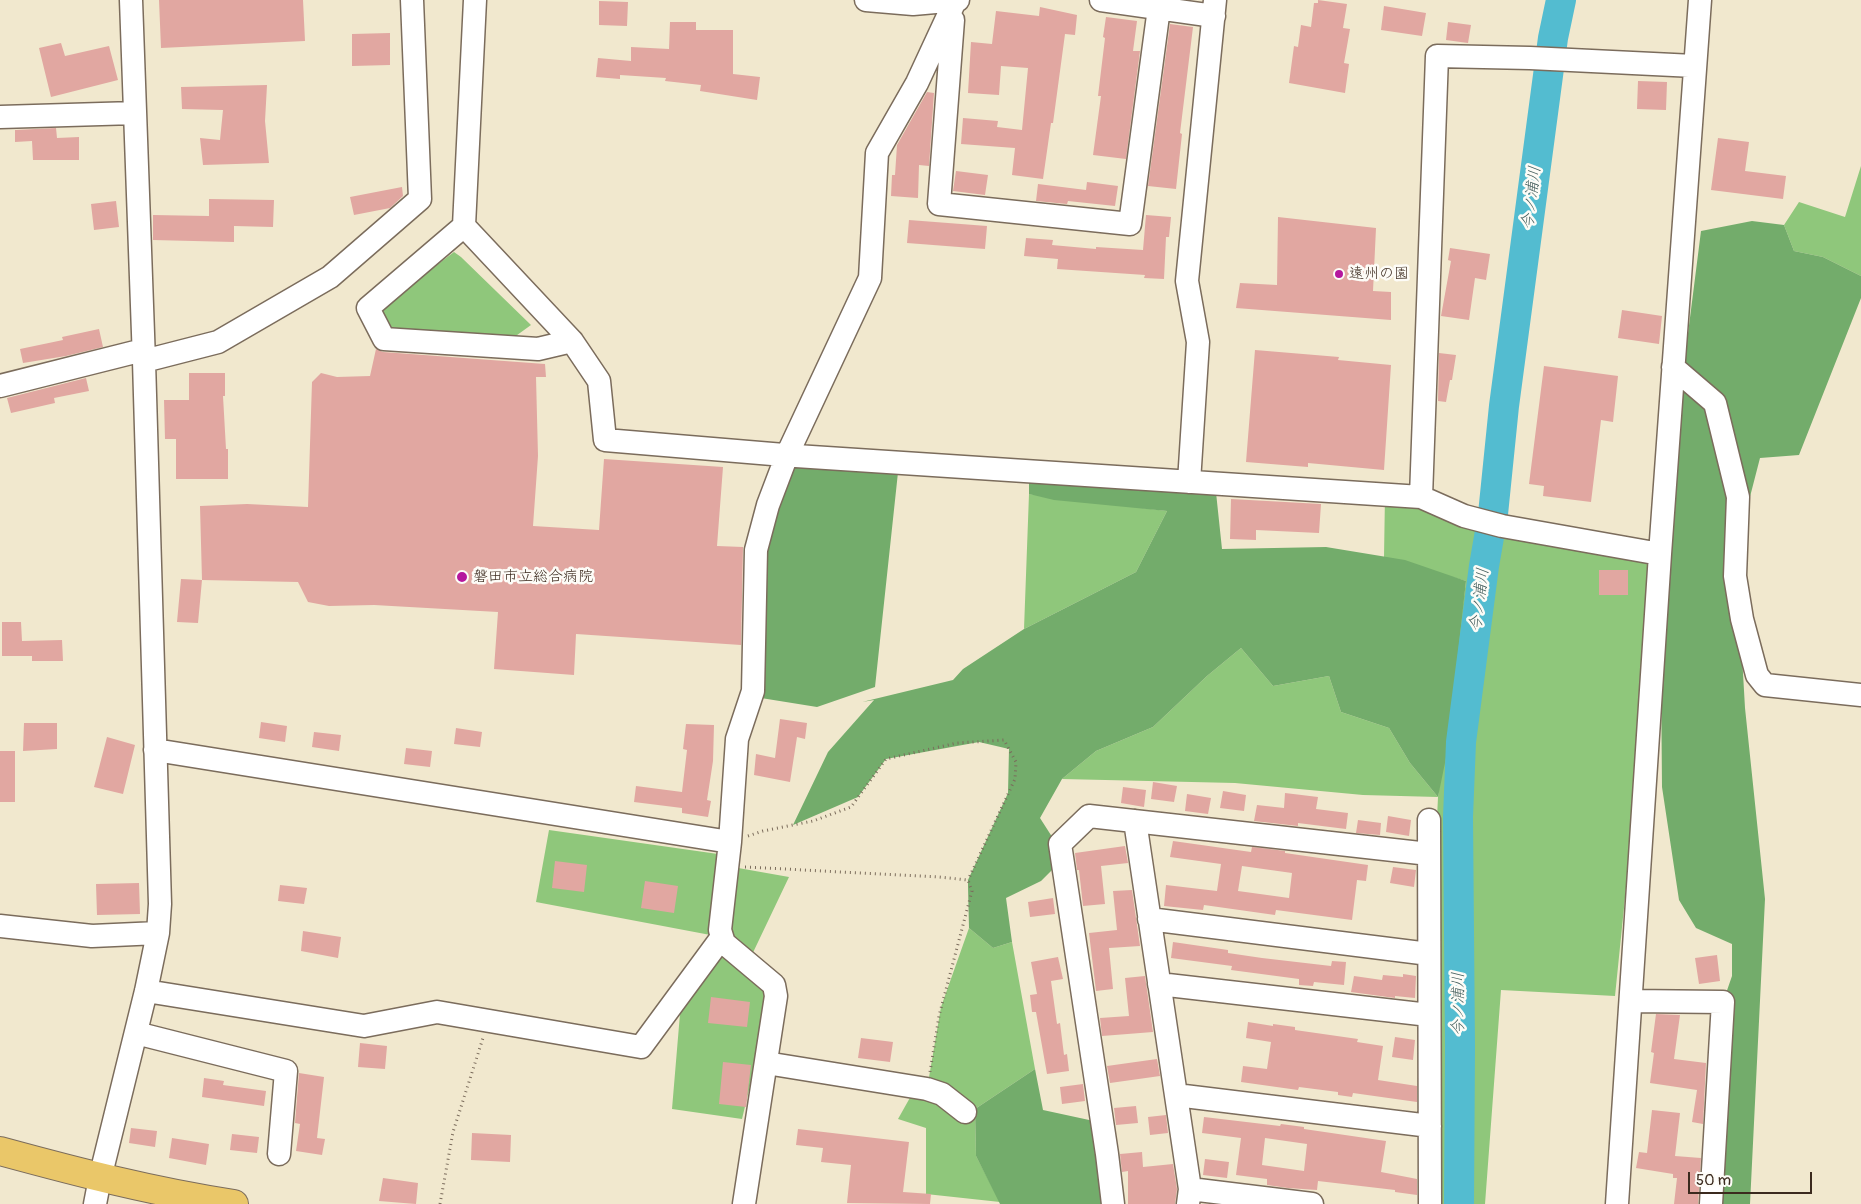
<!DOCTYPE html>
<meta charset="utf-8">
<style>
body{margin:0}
#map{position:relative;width:1861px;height:1204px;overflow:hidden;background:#f1e8ce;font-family:Pangolin,sans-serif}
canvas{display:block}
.scale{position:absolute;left:1688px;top:1172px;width:124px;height:22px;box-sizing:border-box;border:2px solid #3b2a1e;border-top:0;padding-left:6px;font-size:15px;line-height:18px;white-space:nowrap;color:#3b2a1e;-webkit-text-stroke:4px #fdfcf7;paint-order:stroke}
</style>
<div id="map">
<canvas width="1861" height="1204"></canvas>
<div class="scale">50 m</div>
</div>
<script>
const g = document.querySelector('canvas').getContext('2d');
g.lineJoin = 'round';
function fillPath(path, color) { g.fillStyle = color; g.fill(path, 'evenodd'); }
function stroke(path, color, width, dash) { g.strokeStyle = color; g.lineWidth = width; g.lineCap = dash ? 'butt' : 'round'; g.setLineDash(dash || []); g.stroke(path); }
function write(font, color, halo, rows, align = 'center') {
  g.font = font + ' Pangolin,"Klee One",sans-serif'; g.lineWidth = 5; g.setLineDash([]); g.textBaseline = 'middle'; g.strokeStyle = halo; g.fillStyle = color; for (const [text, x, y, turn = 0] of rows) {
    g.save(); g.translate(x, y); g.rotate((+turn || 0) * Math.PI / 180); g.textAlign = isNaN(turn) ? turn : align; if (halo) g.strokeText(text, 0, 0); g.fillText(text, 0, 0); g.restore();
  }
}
fillPath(new Path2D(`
 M1861,166V276L1823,257L1794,251L1784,225L1799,202L1845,217Z
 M454,252L461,257L531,325L513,338L385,327L377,310Z
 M1029,494L1167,511L1136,572L1024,629Z
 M1385,495L1660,554L1615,996L1501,990L1485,1204H1426L1429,987L1438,797L1363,795L1235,783L1062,779L1096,751L1153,727L1207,676L1241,648L1273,686L1329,676L1341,712L1389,728L1410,763L1438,797L1466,581L1384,557Z
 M549,830L718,854L727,866L789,877L748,963L774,985L742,1119L672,1109L682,990L721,937L536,902Z
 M969,928L993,948L1012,942L1035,1069L975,1109L976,1156L1000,1202L926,1194V1128L898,1119L916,1087L927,1089L941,1007Z`), '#8fc77b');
fillPath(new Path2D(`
 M1752,221L1784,225L1794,251L1823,257L1861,276V298L1799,455L1760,458L1736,551L1745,708L1765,899L1750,1204H1714L1723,1002L1732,976V944L1696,928L1679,900L1662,787L1660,554L1701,231Z
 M787,455L899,463L875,687L817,707L761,698L756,550Z
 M1029,471L1215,483L1222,549L1326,547L1405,560L1466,581L1447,753L1438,797L1410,763L1389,728L1341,712L1329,676L1273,686L1241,648L1207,676L1153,727L1096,751L1062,779L1040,818L1056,843L1052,870L1041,881L1006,898L1012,942L993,948L969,928L968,886V880L1008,793L1009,749L979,742L886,759L858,797L793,825L828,752L874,700L862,702L953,680L963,669L1024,629L1136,572L1167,511L1054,500L1029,494Z
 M1035,1069L1043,1110L1103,1123L1111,1204H1000L976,1156L975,1109Z`), '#73ac6b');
stroke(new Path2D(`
 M1459,1204L1460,1047L1458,817L1461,742L1484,566L1493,514L1504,406L1553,38L1561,0`), '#53bcd0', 30);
fillPath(new Path2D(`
 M159,0H303L305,41L161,48Z
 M1318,0L1347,4L1343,28L1350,29L1344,63L1349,64L1345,93L1289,83L1294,46L1298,47L1301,25L1311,27L1314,3H1318Z
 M599,1L628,2L627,26L599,25Z
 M1384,6L1426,13L1422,36L1381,30Z
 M1040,7L1077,15L1075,35L1065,34L1053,123H1051L1043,179L1012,175L1015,148L961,144L963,118L998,121L997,127L1022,130L1028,68L1001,66L999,95L968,93L971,42L992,44L996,11L1039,16Z
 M1106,17L1137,21L1133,51H1140L1126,159L1093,155L1101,96H1098L1105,38L1103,37Z
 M670,22H696V30H733V74L760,77L757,100L700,91L701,85L665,81L666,78L620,75V79L596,77L598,58L631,61V47L669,49Z
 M1448,22L1471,25L1468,43L1446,40Z
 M1170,24L1193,27L1180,133L1182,134L1176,189L1148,186Z
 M390,33V65L352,66V34Z
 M61,43L65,56L109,46L118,80L51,97L39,48Z
 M1638,81L1667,82L1666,110L1637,109Z
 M267,85L265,121L269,163L203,165L200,138L220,140L223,110L182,109L181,87Z
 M927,92L934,93L929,166L919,165L918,198L891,196L892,175H895L897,145Z
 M56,128L57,138L79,137V160H33L32,141L15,142V130Z
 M1718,138L1749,142L1745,171L1786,176L1783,199L1711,190Z
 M956,171L988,175L985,195L953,191Z
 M1087,182L1118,186L1115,206L1068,201L1067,204L1036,201L1038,184L1086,190Z
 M402,187L403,196L390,208L354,215L350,197Z
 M209,199L274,200L273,227L234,226V242L153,240V215L209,216Z
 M116,201L119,227L94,230L91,204Z
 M1146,215L1171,217L1169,237H1166L1164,279L1144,278L1145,275L1057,269L1058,259L1024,256L1026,238L1053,240L1052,245L1096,249V247L1143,250Z
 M1278,217L1376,228L1373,291L1391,292V320L1236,308L1240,283L1277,285Z
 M909,220L987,226L985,249L907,243Z
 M1450,248L1490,254L1486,280L1475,278L1469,320L1441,316L1451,261L1448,260Z
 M1622,310L1662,316L1659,344L1618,338Z
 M99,329L103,347L66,356L23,363L20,349L63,340L62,337Z
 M376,349L383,352L545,364L546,377H536L538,456L533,526L599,530L604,459L723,467L717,546L743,547L741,645L576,634L574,675L494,669L498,612L374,605L329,606L308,602L298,582L202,580L200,506L247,504L308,507L312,382L321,373L337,377L370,376Z
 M1255,350L1339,357L1338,360L1391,365L1384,470L1308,463V467L1246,462Z
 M1439,353L1456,355L1452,380H1450L1446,402L1438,401Z
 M1544,366L1618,376L1613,422L1601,420L1591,502L1543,496L1544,486L1529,484Z
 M189,373H225V396H223L226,449H228V479H176V439H165L164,400H189Z
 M86,378L89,391L54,398L55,403L11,413L7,398Z
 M1231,499L1321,504L1319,533L1256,530V540L1230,539Z
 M1599,570H1628V595H1599Z
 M181,579L202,580L198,623L177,622Z
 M2,622H21L22,641L62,640L63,661H32V656H2Z
 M780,719L807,723L805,739L797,737L790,782L754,775L756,754L775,758Z
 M261,722L287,726L285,742L259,738Z
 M24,723H57V749L23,751Z
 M686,724L714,725L713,761L707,800L711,801L708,817L682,813V808L634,802L636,786L682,792L687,750L683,749Z
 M456,728L482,732L480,747L454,744Z
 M314,732L341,735L339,751L312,747Z
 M107,737L135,745L123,794L94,787Z
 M406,748L432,751L430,767L404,764Z
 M0,751H15V802H0Z
 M1153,782L1177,786L1174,802L1151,799Z
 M1123,787L1146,790L1144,807L1121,803Z
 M1223,791L1246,795L1244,811L1220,808Z
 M1285,793L1318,797L1316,809L1348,813L1346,829L1298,823V826L1254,821L1257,805L1284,808Z
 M1187,794L1211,798L1208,814L1185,811Z
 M1388,816L1411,820L1409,836L1386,832Z
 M1358,820L1381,823L1380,835L1356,833Z
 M1173,841L1251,852L1252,847L1270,849L1285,851V853L1368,865L1366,881L1357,880L1352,920L1276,910L1275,915L1204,905L1203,910L1164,906L1166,885L1217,891L1221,864L1170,857ZM1242,866L1292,873L1289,898L1238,891Z
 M1125,846L1128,863L1101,866L1105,904L1083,906L1079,870H1077L1075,853Z
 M555,861L587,865L584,892L552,888Z
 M1393,867L1416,870L1414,887L1390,883Z
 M645,881L678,886L674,913L641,908Z
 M139,883L140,914L97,915L96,884Z
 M280,885L307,888L304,904L278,901Z
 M1132,890L1140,946L1109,948L1113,989L1096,991L1089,933L1117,930L1113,891Z
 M1053,898L1055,914L1030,917L1028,902Z
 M303,931L341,937L338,958L301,951Z
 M1173,942L1228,950V953L1262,958L1331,966L1332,961L1346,962L1344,985L1314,982L1313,986L1299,985V979L1231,970L1232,966L1171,958Z
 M1717,955L1720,981L1699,984L1695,958Z
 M1058,957L1063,979L1051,981L1057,1024L1060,1023L1064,1055L1067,1054L1069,1071L1047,1074L1036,1012H1032L1030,995L1037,994L1031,962Z
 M1403,974L1416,976L1415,998L1395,996V998L1351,992L1354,976L1382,980L1383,975L1403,977Z
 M1145,976L1153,1032L1102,1036L1100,1018L1129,1016L1125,978Z
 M711,997L750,1002L747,1027L708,1023Z
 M1656,1014L1680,1015L1674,1059L1706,1063L1703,1124L1692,1122L1697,1090L1650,1083L1654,1053L1651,1052Z
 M1248,1022L1273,1026V1024L1295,1027V1030L1358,1039L1357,1042L1383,1046L1378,1080L1417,1086V1102L1353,1093L1352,1097L1338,1095V1092L1299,1087L1298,1090L1241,1082L1243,1066L1267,1069L1271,1042L1246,1038Z
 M1395,1037L1415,1040L1413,1060L1392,1057Z
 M861,1038L893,1042L890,1062L858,1058Z
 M360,1043L387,1046L385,1069L358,1067Z
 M1157,1059L1160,1076L1110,1083L1107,1066Z
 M723,1062L751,1065L746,1107L719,1104Z
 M299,1073L324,1077L317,1138L325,1139L322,1155L296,1151L300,1124L295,1123Z
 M204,1078L224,1081L223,1085L266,1091L264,1106L202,1097Z
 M1083,1084L1085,1101L1062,1104L1060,1087Z
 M1136,1106L1138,1123L1116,1125L1114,1108Z
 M1652,1110L1680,1113L1675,1156L1701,1158L1698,1204H1674L1677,1178H1673V1174L1636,1168L1639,1152L1647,1153Z
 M1166,1115L1168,1133L1150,1135L1148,1117Z
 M1204,1117L1280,1126L1281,1124L1304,1127V1129L1386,1141L1381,1172L1417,1179V1195L1395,1192V1190L1318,1181L1317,1190L1288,1188L1267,1185V1179L1236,1175L1241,1138L1202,1133ZM1265,1138L1307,1144L1304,1171L1262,1165Z
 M131,1128L157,1131L155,1147L129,1143Z
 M798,1129L909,1142L903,1192L931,1194L930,1204L847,1203L851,1165L821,1162L823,1148L796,1145Z
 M472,1133L511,1135L510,1162L471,1160Z
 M232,1134L259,1137L257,1153L230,1150Z
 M172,1138L209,1144L206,1165L169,1158Z
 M1142,1152L1143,1167L1173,1164L1177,1189L1175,1204H1128V1171L1122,1172L1120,1154Z
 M1205,1159L1229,1162L1227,1178L1203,1175Z
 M383,1178L418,1183L416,1204L379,1201Z`), '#e1a7a1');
const minor = new Path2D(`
 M475,0L464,226L572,341L599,381L605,440L796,456L1421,497L1464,516L1502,526L1660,554
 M866,0L913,4L958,0
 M1101,0L1214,16
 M953,20L939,204L1130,224L1159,8
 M0,117L135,113
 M464,226L368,308L384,339L538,349L572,341
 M144,361L218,342L330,277L420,199L412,0
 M1673,367L1715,403L1738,497L1735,576L1742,619L1757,675L1765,685L1861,695
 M0,386L143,350
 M1189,482L1198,342L1187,281L1215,0
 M1421,497L1437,56L1530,58L1694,66
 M155,750L730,842
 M1429,820L1430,1204
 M1135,821L1190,1189L1188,1204
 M1149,919L1429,954
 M0,926L92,936L158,933
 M1159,984L1429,1015
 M146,991L364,1026L437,1012L641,1047L722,937
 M1631,1001L1723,1002L1711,1204
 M136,1033L286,1071L279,1154
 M766,1063L927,1089L942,1094L965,1112
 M1176,1095L1430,1126
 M1190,1189L1312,1204
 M95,1204L100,1178L146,991L158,933L160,904L144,361L131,0
 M744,1204L776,996L774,985L724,943L720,930L730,842L737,739L753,691L756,550L768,505L787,455L870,278L877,153L917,83L955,1
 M1113,1204L1107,1154L1060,844L1089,816L1429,854
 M1617,1204L1660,554L1700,0`);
const major = new Path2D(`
 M0,1151C77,1172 154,1192 234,1204`);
stroke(minor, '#7b6c5c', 25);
stroke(major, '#7b6c5c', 30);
stroke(new Path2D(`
 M748,836L763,831L813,821L851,807L886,759L957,743L1004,740L1016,762L1015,779L968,880
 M745,867L939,877L968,880L972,891L939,1016L930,1072
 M440,1204L453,1132L483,1038`), '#7b6c5c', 3, [1, 4]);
stroke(minor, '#fff', 22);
stroke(major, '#eac769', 28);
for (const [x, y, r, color] of [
 [1339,274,5,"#b5179e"],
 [462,577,6,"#b5179e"]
]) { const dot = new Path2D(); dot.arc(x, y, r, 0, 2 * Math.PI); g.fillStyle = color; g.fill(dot); stroke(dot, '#fdfcf7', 2); }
write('15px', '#3b2a1e', '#fdfcf7', [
 ["遠州の園",1349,274],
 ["磐田市立総合病院",473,577]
], 'left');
write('italic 16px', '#435d5c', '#fdfcf7', [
 ["今ノ浦川",1532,198,-83],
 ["今ノ浦川",1480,600,-83],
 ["今ノ浦川",1459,1004,-90]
]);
</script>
